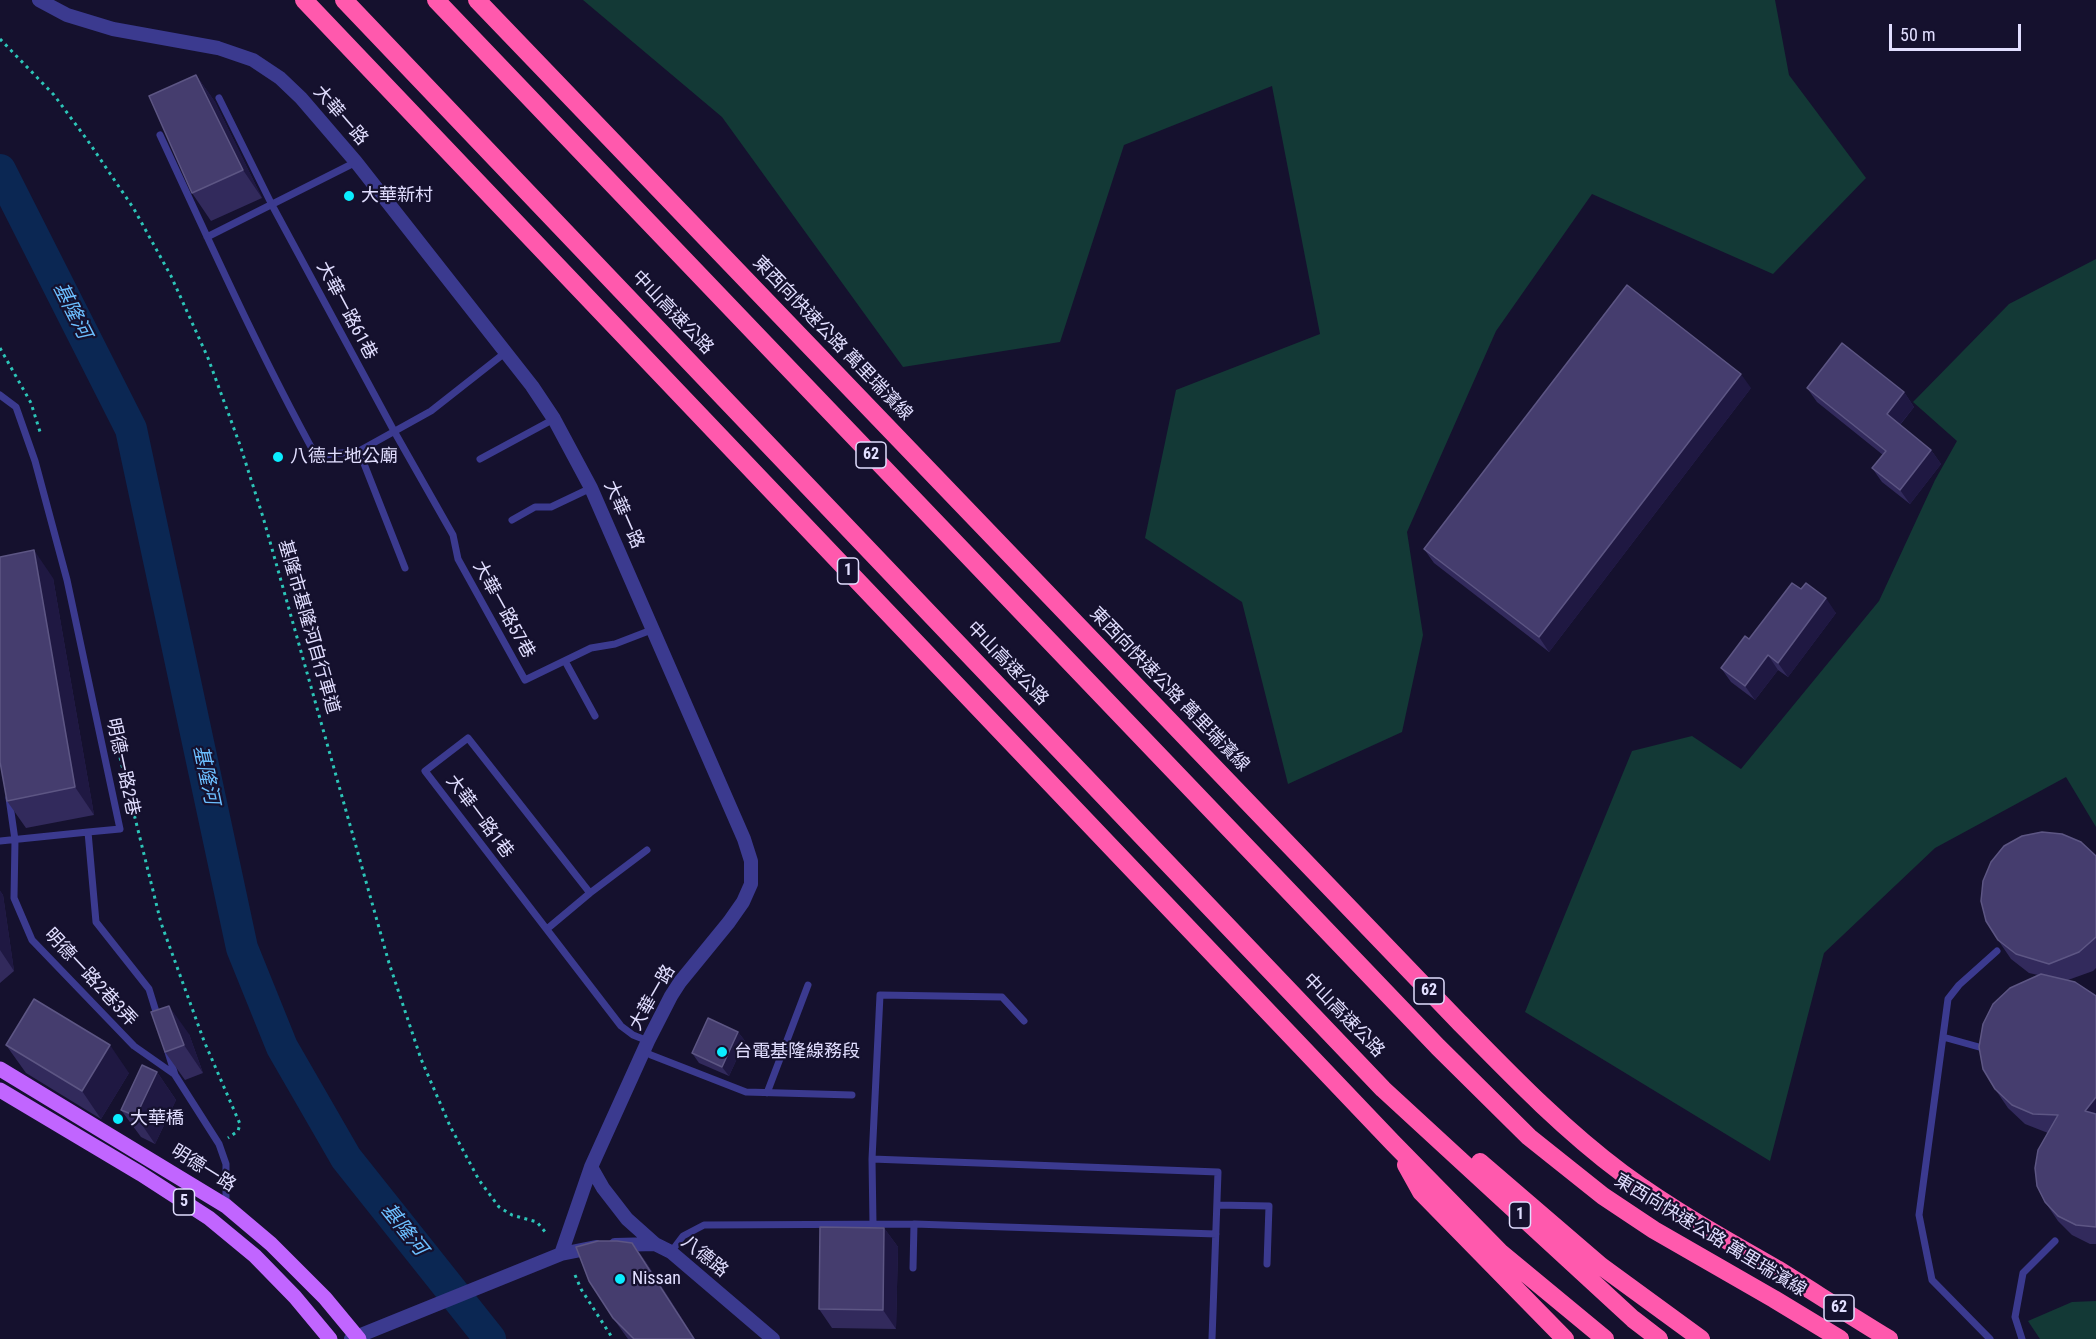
<!DOCTYPE html>
<meta charset="utf-8">
<style>
body{margin:0}
#map{position:relative;width:2096px;height:1339px;overflow:hidden;background:#15112e;font-family:"Roboto Condensed",sans-serif}
canvas{display:block}
.scale{position:absolute;left:1889px;top:24px;width:132px;height:27px;box-sizing:border-box;border:3px solid #e1deff;border-top:0;padding-left:8px;font-size:18px;line-height:21px;white-space:nowrap;color:#e1deff;-webkit-text-stroke:4px #15112e;paint-order:stroke}
</style>
<div id="map">
<canvas width="2096" height="1339"></canvas>
<div class="scale">50 m</div>
</div>
<script>
const g = document.querySelector('canvas').getContext('2d');
g.lineJoin = 'round';
function fillPath(path, color) { g.fillStyle = color; g.fill(path, 'evenodd'); }
function stroke(path, color, width, dash) { g.strokeStyle = color; g.lineWidth = width; g.lineCap = dash ? 'butt' : 'round'; g.setLineDash(dash || []); g.stroke(path); }
function write(font, color, halo, rows, align = 'center') {
  g.font = font + ' "Roboto Condensed","Noto Sans TC",sans-serif'; g.lineWidth = 4.5; g.setLineDash([]); g.textBaseline = 'middle'; g.strokeStyle = halo; g.fillStyle = color; for (const [text, x, y, turn = 0] of rows) {
    g.save(); g.translate(x, y); g.rotate((+turn || 0) * Math.PI / 180); g.textAlign = isNaN(turn) ? turn : align; if (halo) g.strokeText(text, 0, 0); g.fillText(text, 0, 0); g.restore();
  }
}
fillPath(new Path2D(`
 M583,0H1775L1789,75L1866,178L1773,274L1592,194L1496,331L1407,532L1423,635L1402,732L1288,784L1242,602L1145,538L1176,390L1320,334L1272,86L1124,145L1060,342L903,367L722,117Z
 M2096,259V827L2066,777L1935,848L1824,953L1770,1161L1525,1012L1632,751L1692,736L1741,769L1879,601L1935,480L1957,441L1913,402L2009,304Z
 M2096,1301V1339H2040L2028,1321L2072,1302Z`), '#133936');
stroke(new Path2D(`
 M0,170L131,429L242,948L282,1047L346,1158L490,1339`), '#0b2753', 32);
stroke(new Path2D(`
 M0,39L54,95L88,141L134,209L171,276L208,358L240,445L263,517L389,963L421,1059L450,1126L479,1180L499,1207L512,1215L537,1222L546,1233
 M0,348L31,403L41,435
 M111,721L161,923L204,1041L240,1124L238,1131L228,1138
 M575,1275L581,1289L613,1339`), '#2cc5b8', 3, [3, 4.5]);
stroke(new Path2D(`
 M219,98L272,205L394,431L453,535L458,559L525,680L591,648L615,644L654,629
 M160,135C210,243 259,352 316,456L359,451L431,411L506,352
 M207,237L356,162
 M0,395L16,407L35,461L67,580L120,829L88,832L96,922L149,989L158,1018
 M359,451L405,568
 M480,459L554,419
 M512,520L535,507H551L591,488
 M565,661L595,716
 M9,798L15,840L14,898L32,940L134,1046L174,1074
 M0,841L88,832
 M647,850L590,893L468,738L425,771L621,1026L633,1035L648,1041
 M547,929L590,893
 M1943,1037L1979,1047
 M644,1051L651,1055L746,1092L852,1095
 M168,1052L175,1075L219,1144L226,1164V1206
 M767,1093L808,985
 M872,1159L880,995L1002,997L1024,1021
 M1217,1205L1269,1206L1267,1264
 M873,1224L872,1159L1218,1172L1212,1339
 M914,1224L1216,1234
 M671,1252L683,1236L704,1225L914,1224L913,1268
 M1990,1339L1932,1280L1919,1215L1948,999L1959,985L1997,951
 M2022,1339L2015,1317L2023,1273L2055,1241`), '#3b3a8f', 7);
stroke(new Path2D(`
 M39,0L67,15L113,29L218,48L253,60L280,78L301,98L356,162L532,386L554,419L591,488L744,839L751,861V884L743,902L729,922L680,982L671,996L648,1041L591,1167L561,1254
 M591,1167L603,1188L627,1219L655,1244
 M615,1245L655,1244L671,1252L773,1339
 M351,1339L561,1254L596,1247`), '#3b3a8f', 14);
stroke(new Path2D(`
 M0,1069L226,1206L271,1244L325,1298L359,1339
 M0,1090L141,1174L209,1218L255,1256L295,1297L330,1339`), '#c165ff', 15);
stroke(new Path2D(`
 M304,0L1393,1143L1501,1253L1605,1339
 M344,0L1383,1089L1633,1319L1659,1339
 M436,0L1438,1047L1529,1137L1603,1196L1654,1230L1774,1299L1840,1339
 M477,0L1459,1022C1511,1075 1563,1129 1622,1173C1671,1209 1724,1239 1777,1269C1814,1292 1851,1316 1889,1339
 M1480,1162L1601,1266L1701,1339
 M1406,1165L1421,1192L1565,1339`), '#ff59ad', 18);
fillPath(new Path2D(`
 M196,75L215,102L262,198L211,221L192,193Z
 M1751,388L1549,652L1434,563L1424,549Z
 M1807,388L1904,392L1914,407L1900,425L1931,450L1941,464L1910,504L1882,482L1872,468L1883,455L1817,402Z
 M53,578L94,815L26,828L7,801Z
 M1801,589L1836,613L1788,677L1778,670L1755,700L1731,682L1721,668Z
 M2096,856V968L2093,971L2068,980L2096,996V1244H2090L2072,1235L2058,1221L2045,1202L2048,1133L2025,1124L2008,1108L1995,1089L2038,975L2029,973L2011,959L1998,940Z
 M0,891L3,895L14,971L0,983Z
 M738,1032L745,1041L729,1076L699,1063L692,1053Z
 M189,1034L203,1073L185,1080L165,1052Z
 M6,1045L129,1073L101,1119L26,1073Z
 M157,1072L176,1100L155,1144L141,1137L121,1110Z
 M884,1228L898,1247L896,1329L832,1328L819,1309Z
 M632,1243L646,1262L695,1339H628L613,1318Z`), '#322a5c');
fillPath(new Path2D(`
 M196,75L215,102L262,198L243,170Z
 M1741,374L1751,388L1549,652L1539,637Z
 M1904,392L1914,407L1897,428L1887,414Z
 M1931,450L1941,464L1910,504L1900,490Z
 M34,550L53,578L94,815L75,787Z
 M1826,598L1836,613L1788,677L1778,663Z
 M1768,655L1778,670L1755,700L1745,686Z
 M0,891L3,895L14,971L0,950Z
 M169,1006L189,1034L203,1073L184,1045Z
 M738,1032L745,1041L729,1076L722,1067Z
 M110,1045L129,1073L101,1119L82,1091Z
 M157,1072L176,1100L155,1144L136,1116Z
 M2096,1097V1126L2085,1111Z
 M884,1228L898,1247L896,1329L883,1310Z
 M632,1243L646,1262L695,1339H694Z`), '#1f1842');
const building = new Path2D(`
 M196,75L243,170L192,193L149,96Z
 M1627,285L1741,374L1539,637L1424,549Z
 M1842,343L1904,392L1887,414L1931,450L1900,490L1872,468L1886,451L1807,388Z
 M34,550L75,787L7,801L0,762V557Z
 M1792,583L1801,589L1806,583L1826,598L1778,663L1768,655L1745,686L1721,668L1745,636L1749,639Z
 M2042,832L2062,834L2081,842L2096,856V937L2079,952L2049,964L2016,954L1998,940L1986,921L1981,901L1983,881L1991,862L2004,846L2022,836Z
 M2041,974L2075,982L2096,996V1097L2085,1111L2096,1114V1227L2076,1225L2058,1216L2045,1202L2037,1186L2035,1168L2038,1150L2058,1115L2033,1114L2012,1105L1995,1089L1983,1069L1979,1047L1983,1024L1993,1004L2010,988Z
 M34,999L110,1045L82,1091L6,1045Z
 M169,1006L184,1045L165,1052L151,1012Z
 M708,1018L738,1032L722,1067L692,1053Z
 M142,1065L157,1072L136,1116L121,1110Z
 M820,1227L884,1228L883,1310L819,1309Z
 M598,1241H617L632,1243L694,1339H634L613,1318L589,1281L576,1247Z`);
fillPath(building, '#453d6e');
stroke(building, '#5d5684', 1.5);
for (const [x, y, r, color] of [
 [349,196,6,"#0aedff"],
 [278,457,6,"#0aedff"],
 [722,1052,6,"#0aedff"],
 [118,1119,6,"#0aedff"],
 [620,1279,6,"#0aedff"]
]) { const dot = new Path2D(); dot.arc(x, y, r, 0, 2 * Math.PI); g.fillStyle = color; g.fill(dot); stroke(dot, '#15112e', 2); }
for (const [x, y, w] of [
 [871,455,30],
 [848,571,21],
 [1429,991,30],
 [184,1202,21],
 [1520,1215,21],
 [1839,1308,30]
]) { const box = new Path2D(); box.roundRect(x - w / 2, y - 13, w, 26, 4.5); g.fillStyle = '#15112e'; g.fill(box); stroke(box, '#e1deff', 1.5); }
write('bold 16px', '#e1deff', null, [
 ["62",871,455],
 ["1",848,571],
 ["62",1429,991],
 ["5",184,1202],
 ["1",1520,1215],
 ["62",1839,1308]
]);
write('18px', '#e1deff', '#15112e', [
 ["大華一路",340,116,49],
 ["大華一路61巷",346,311,62],
 ["中山高速公路",672,313,46],
 ["東西向快速公路 萬里瑞濱線",832,339,46],
 ["大華一路",623,515,66],
 ["大華一路57巷",503,610,61],
 ["基隆市基隆河自行車道",308,627,74],
 ["中山高速公路",1007,664,46],
 ["東西向快速公路 萬里瑞濱線",1169,690,46],
 ["明德一路2巷",122,767,78],
 ["大華一路1巷",479,817,53],
 ["明德一路2巷3弄",90,978,47],
 ["大華一路",653,998,-60],
 ["中山高速公路",1343,1016,46],
 ["明德一路",203,1169,32],
 ["東西向快速公路 萬里瑞濱線",1710,1236,31],
 ["八德路",704,1257,39]
]);
write('18px', '#e1deff', '#15112e', [
 ["大華新村",361,196],
 ["八德土地公廟",290,457],
 ["台電基隆線務段",734,1052],
 ["大華橋",130,1119],
 ["Nissan",632,1279]
], 'left');
write('italic 20px', '#6cbfff', '#15112e', [
 ["基隆河",71,311,63],
 ["基隆河",205,775,78],
 ["基隆河",403,1230,51]
]);
</script>
